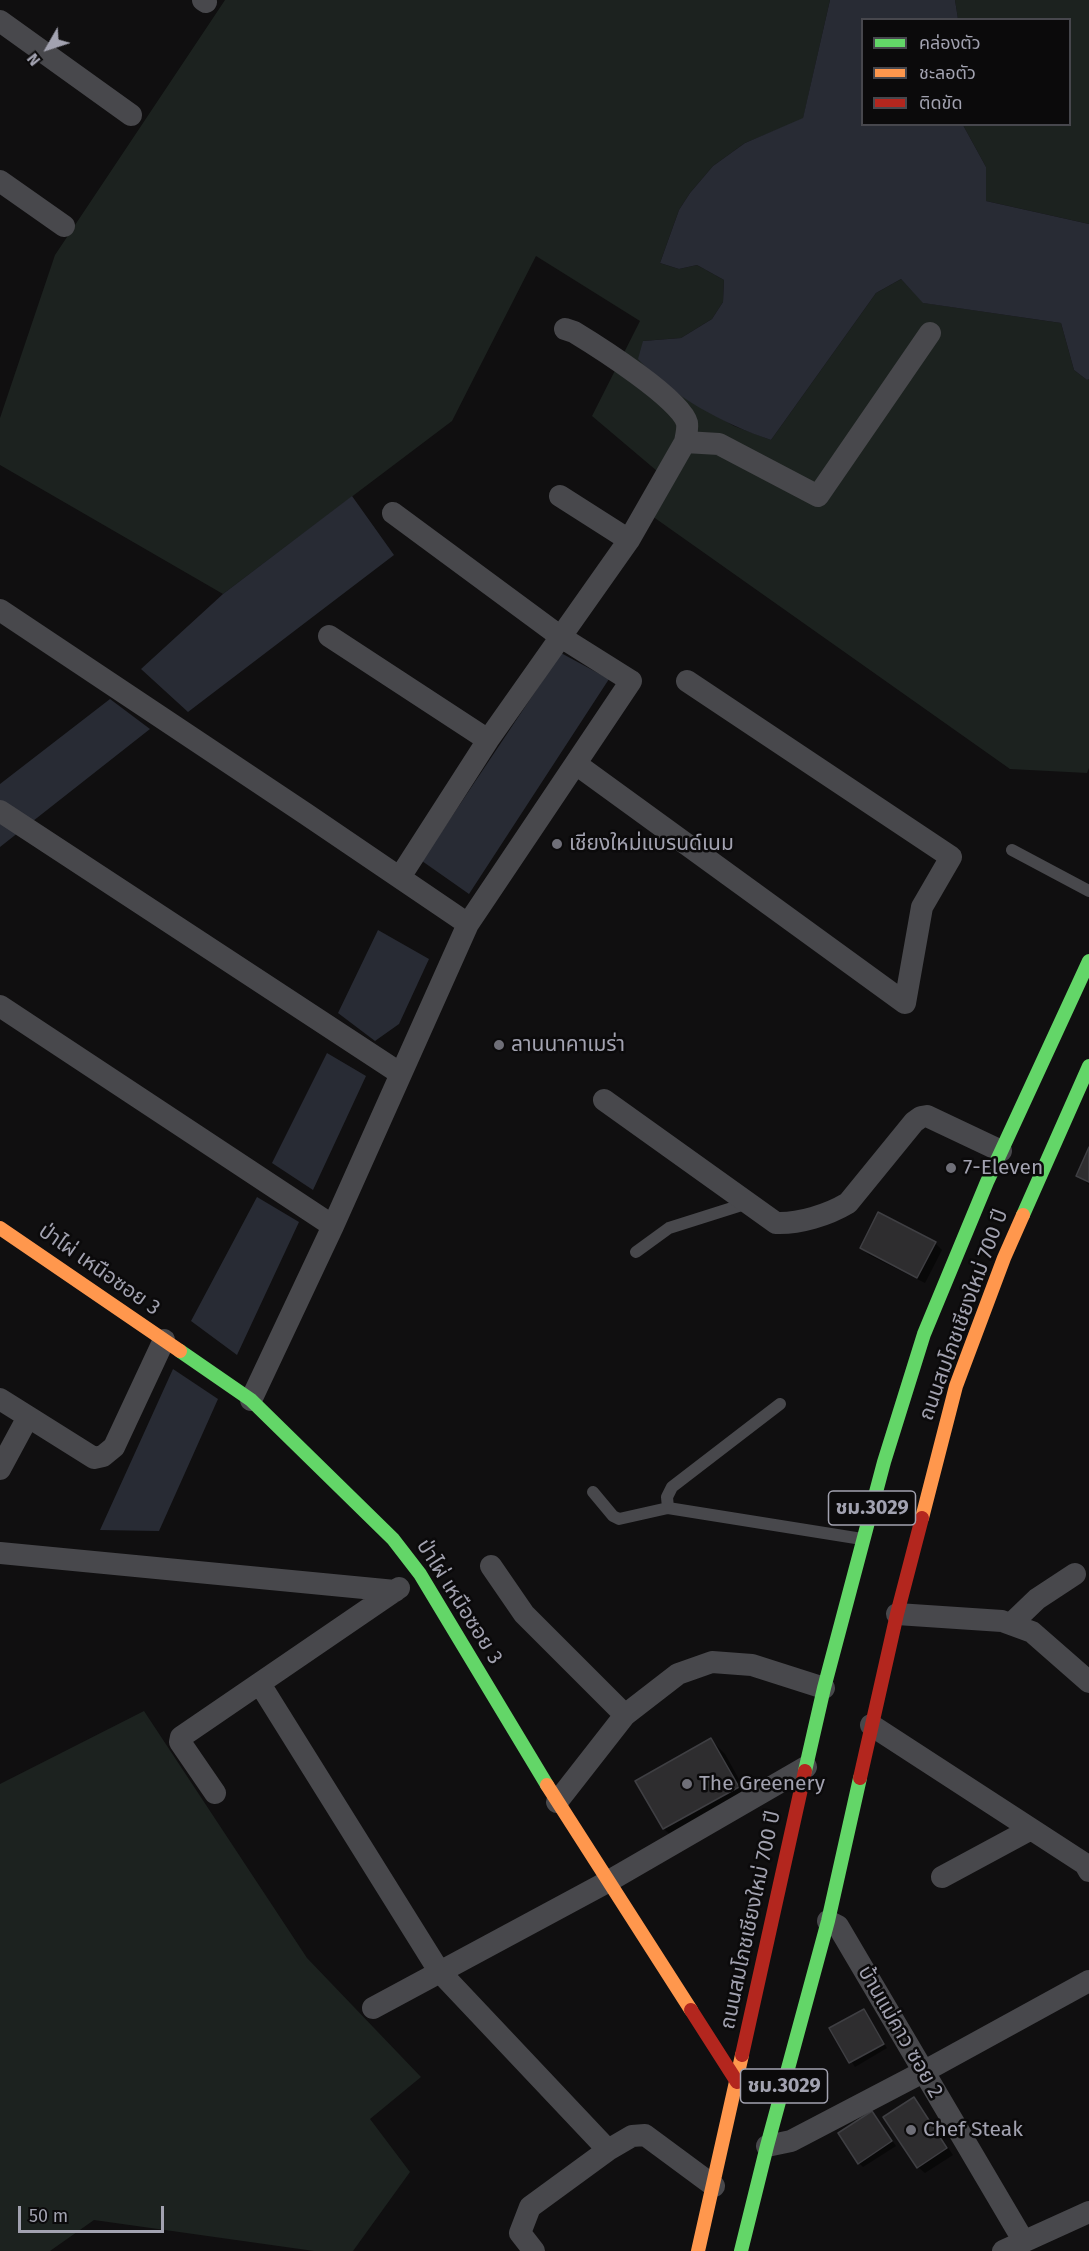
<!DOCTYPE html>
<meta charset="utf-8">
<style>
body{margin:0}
#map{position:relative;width:1089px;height:2251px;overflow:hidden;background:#100f10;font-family:"Fira Sans","Noto Sans Thai",sans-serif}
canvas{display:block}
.legend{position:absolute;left:861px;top:18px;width:210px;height:108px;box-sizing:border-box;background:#0b0a0b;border:2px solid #47474d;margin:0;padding:8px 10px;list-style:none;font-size:18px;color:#a2a2b0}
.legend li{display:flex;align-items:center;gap:12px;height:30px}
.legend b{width:30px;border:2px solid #47474d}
.north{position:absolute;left:18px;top:18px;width:60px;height:60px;-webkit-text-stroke:4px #0b0a0b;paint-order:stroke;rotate:231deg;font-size:16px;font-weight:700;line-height:24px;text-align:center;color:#a2a2b0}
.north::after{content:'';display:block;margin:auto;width:21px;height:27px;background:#a2a2b0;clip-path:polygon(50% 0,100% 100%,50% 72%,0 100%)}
.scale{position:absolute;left:18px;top:2206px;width:146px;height:27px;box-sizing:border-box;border:3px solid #a2a2b0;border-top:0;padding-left:8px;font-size:18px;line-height:21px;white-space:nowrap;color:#a2a2b0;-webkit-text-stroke:4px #0b0a0b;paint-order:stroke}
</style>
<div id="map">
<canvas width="1089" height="2251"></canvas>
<ul class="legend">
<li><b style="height:8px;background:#63d668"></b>คล่องตัว</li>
<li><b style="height:8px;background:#ff974d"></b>ชะลอตัว</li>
<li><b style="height:8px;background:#b3261e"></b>ติดขัด</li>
</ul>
<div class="north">N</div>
<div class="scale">50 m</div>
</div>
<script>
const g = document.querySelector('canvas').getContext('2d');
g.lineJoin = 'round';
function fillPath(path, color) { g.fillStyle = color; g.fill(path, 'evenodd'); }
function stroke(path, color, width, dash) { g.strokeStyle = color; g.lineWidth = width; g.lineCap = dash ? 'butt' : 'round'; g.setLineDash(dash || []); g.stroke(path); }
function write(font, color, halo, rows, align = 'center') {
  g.font = font + ' "Fira Sans","Noto Sans Thai",sans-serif'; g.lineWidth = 5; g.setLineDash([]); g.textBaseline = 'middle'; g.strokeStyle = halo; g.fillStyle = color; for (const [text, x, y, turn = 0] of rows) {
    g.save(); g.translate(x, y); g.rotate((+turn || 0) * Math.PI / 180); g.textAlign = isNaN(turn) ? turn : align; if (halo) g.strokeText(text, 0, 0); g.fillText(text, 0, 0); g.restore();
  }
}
fillPath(new Path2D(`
 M225,0H830L803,119L745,143L713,166L690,193L679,210L660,263L679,269L697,265L724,280L723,302L712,319L681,338L643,341L665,385L734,426L771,440L876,293L901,279L924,303L1061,323L1074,370L1087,380L1089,379V768L1087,773L1010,769L652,516L670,482L592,416L640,321L536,256L452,421L223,594L0,465V418L55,255Z
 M955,0H1089V224L986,201V167L963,125L1070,124V20L958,19Z
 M144,1711L307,1958L421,2077L370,2119L410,2172L353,2251H314L94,2220L50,2251H0V1784Z`), '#1c221f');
fillPath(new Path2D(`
 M830,0H955L958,19L862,20V124L963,125L986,167V201L1089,224V379L1087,380L1074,370L1061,323L923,303L901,279L876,293L771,440C723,424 672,396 638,359L643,341L681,338L712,319L723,302L724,280L697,265L679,269L660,263L679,210L690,193L713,166L745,143L803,118Z
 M352,496L394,555L188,712L141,669L223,594Z
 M561,653L609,679L469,894L422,861Z
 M110,699L150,729L0,847V784Z
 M378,930L429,959L399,1024L375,1041L338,1013Z
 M327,1053L366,1076L313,1190L272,1163Z
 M257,1197L299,1222L237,1355L191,1321Z
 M173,1369L218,1399L159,1531L100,1530Z`), '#282b34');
fillPath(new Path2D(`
 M1089,1150V1185L1078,1175Z
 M935,1243L942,1250L925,1283L869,1255L862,1248Z
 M711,1740L725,1754L751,1801L678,1842L664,1829L638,1782Z
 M863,2011L887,2048L855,2067L831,2029Z
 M913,2099L920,2106L953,2155L925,2173L918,2167Z
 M872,2113L896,2146L863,2167L859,2163Z`), '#0007');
const building = new Path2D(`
 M1089,1147V1182L1076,1176Z
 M878,1212L936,1242L917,1278L860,1248Z
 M711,1738L739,1787L663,1829L635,1781Z
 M864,2009L884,2044L849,2063L829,2028Z
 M914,2097L947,2148L917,2168L883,2117Z
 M872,2111L892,2141L858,2164L838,2133Z`);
fillPath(building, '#2e2d2f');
stroke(building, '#3f3f43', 1.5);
stroke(new Path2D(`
 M1012,850L1089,891
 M636,1252L669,1228L748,1203
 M593,1492L613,1516L619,1519L668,1508L862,1539
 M668,1508L667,1497L672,1487L780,1404`), '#48484c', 12);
stroke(new Path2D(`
 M203,0L206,2
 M0,21L131,115
 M0,181L64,226
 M685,442L719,444L818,496L930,333
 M560,496L629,540L685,442C686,436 688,429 687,423C681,399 597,346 574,332L565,329
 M0,610L306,814L468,924
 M329,636L488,740
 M576,764L905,1003L922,907L951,857L687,681
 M0,811L401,1074
 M400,877L488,740L629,540
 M0,1006L333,1226
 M604,1100L776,1223C799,1224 828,1215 848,1203L914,1122L921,1117L927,1116L1001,1151
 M0,1399L94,1458L103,1456L114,1447L164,1340
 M251,1400L333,1226L468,924L631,681L561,637L393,513
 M0,1469L28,1417
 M0,1553L395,1591
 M491,1566L524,1614L625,1715
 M897,1614L1002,1621L1032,1632L1089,1682
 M1011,1624L1037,1599L1075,1574
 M260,1684L439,1971L608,2150
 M871,1725L1085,1864L1089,1871
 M215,1793L180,1742L181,1737L399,1588
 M557,1802L625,1715L678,1674L712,1662L752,1665L824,1688
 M942,1877L1031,1829
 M828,1921L838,1926L1023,2240
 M373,2008L609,1881L806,1767
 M767,2146L791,2141L923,2072L1089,1981
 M534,2251L520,2233L530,2207L608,2150L632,2136L645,2135L714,2186
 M1003,2251L1089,2212`), '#48484c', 22);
stroke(new Path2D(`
 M1023,1215L1089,1066
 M180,1351L251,1400L393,1539L420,1574L547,1785
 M805,1771L824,1688L884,1462L924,1334L987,1182L1089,961
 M741,2251L767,2146L828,1921L860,1778`), '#63d668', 14);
stroke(new Path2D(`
 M0,1228L180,1351
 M922,1518L956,1386L1004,1258L1023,1215
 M547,1785L691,2010
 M698,2251L742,2055`), '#ff974d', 14);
stroke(new Path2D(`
 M860,1778L897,1614L922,1518
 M691,2010L737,2082
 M742,2055L805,1771`), '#b3261e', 14);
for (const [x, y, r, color] of [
 [557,844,6,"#6f6f78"],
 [499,1045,6,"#6f6f78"],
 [951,1168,6,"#6f6f78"],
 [687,1784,6,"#6f6f78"],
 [911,2130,6,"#6f6f78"]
]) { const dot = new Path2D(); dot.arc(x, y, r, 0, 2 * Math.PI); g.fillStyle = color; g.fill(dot); stroke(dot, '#0b0a0b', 2); }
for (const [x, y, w] of [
 [872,1508,87],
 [784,2086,87]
]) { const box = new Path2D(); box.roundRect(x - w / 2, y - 17, w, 34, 4.5); g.fillStyle = '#0b0a0b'; g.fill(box); stroke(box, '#a2a2b0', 1.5); }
write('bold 20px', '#a2a2b0', null, [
 ["ชม.3029",872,1508],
 ["ชม.3029",784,2086]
]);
write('21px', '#a2a2b0', '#0b0a0b', [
 ["เชียงใหม่แบรนด์เนม",569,844],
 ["ลานนาคาเมร่า",511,1045],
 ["7-Eleven",963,1168],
 ["The Greenery",699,1784],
 ["Chef Steak",923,2130]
], 'left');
write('21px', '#a2a2b0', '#0b0a0b', [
 ["ป่าไผ่ เหนือซอย 3",99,1270,35],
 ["ถนนสมโภชเชียงใหม่ 700 ปี",964,1315,-70],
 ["ป่าไผ่ เหนือซอย 3",459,1602,58],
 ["ถนนสมโภชเชียงใหม่ 700 ปี",751,1920,-78],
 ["บ้านแม่คาว ซอย 2",900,2032,60]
]);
</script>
